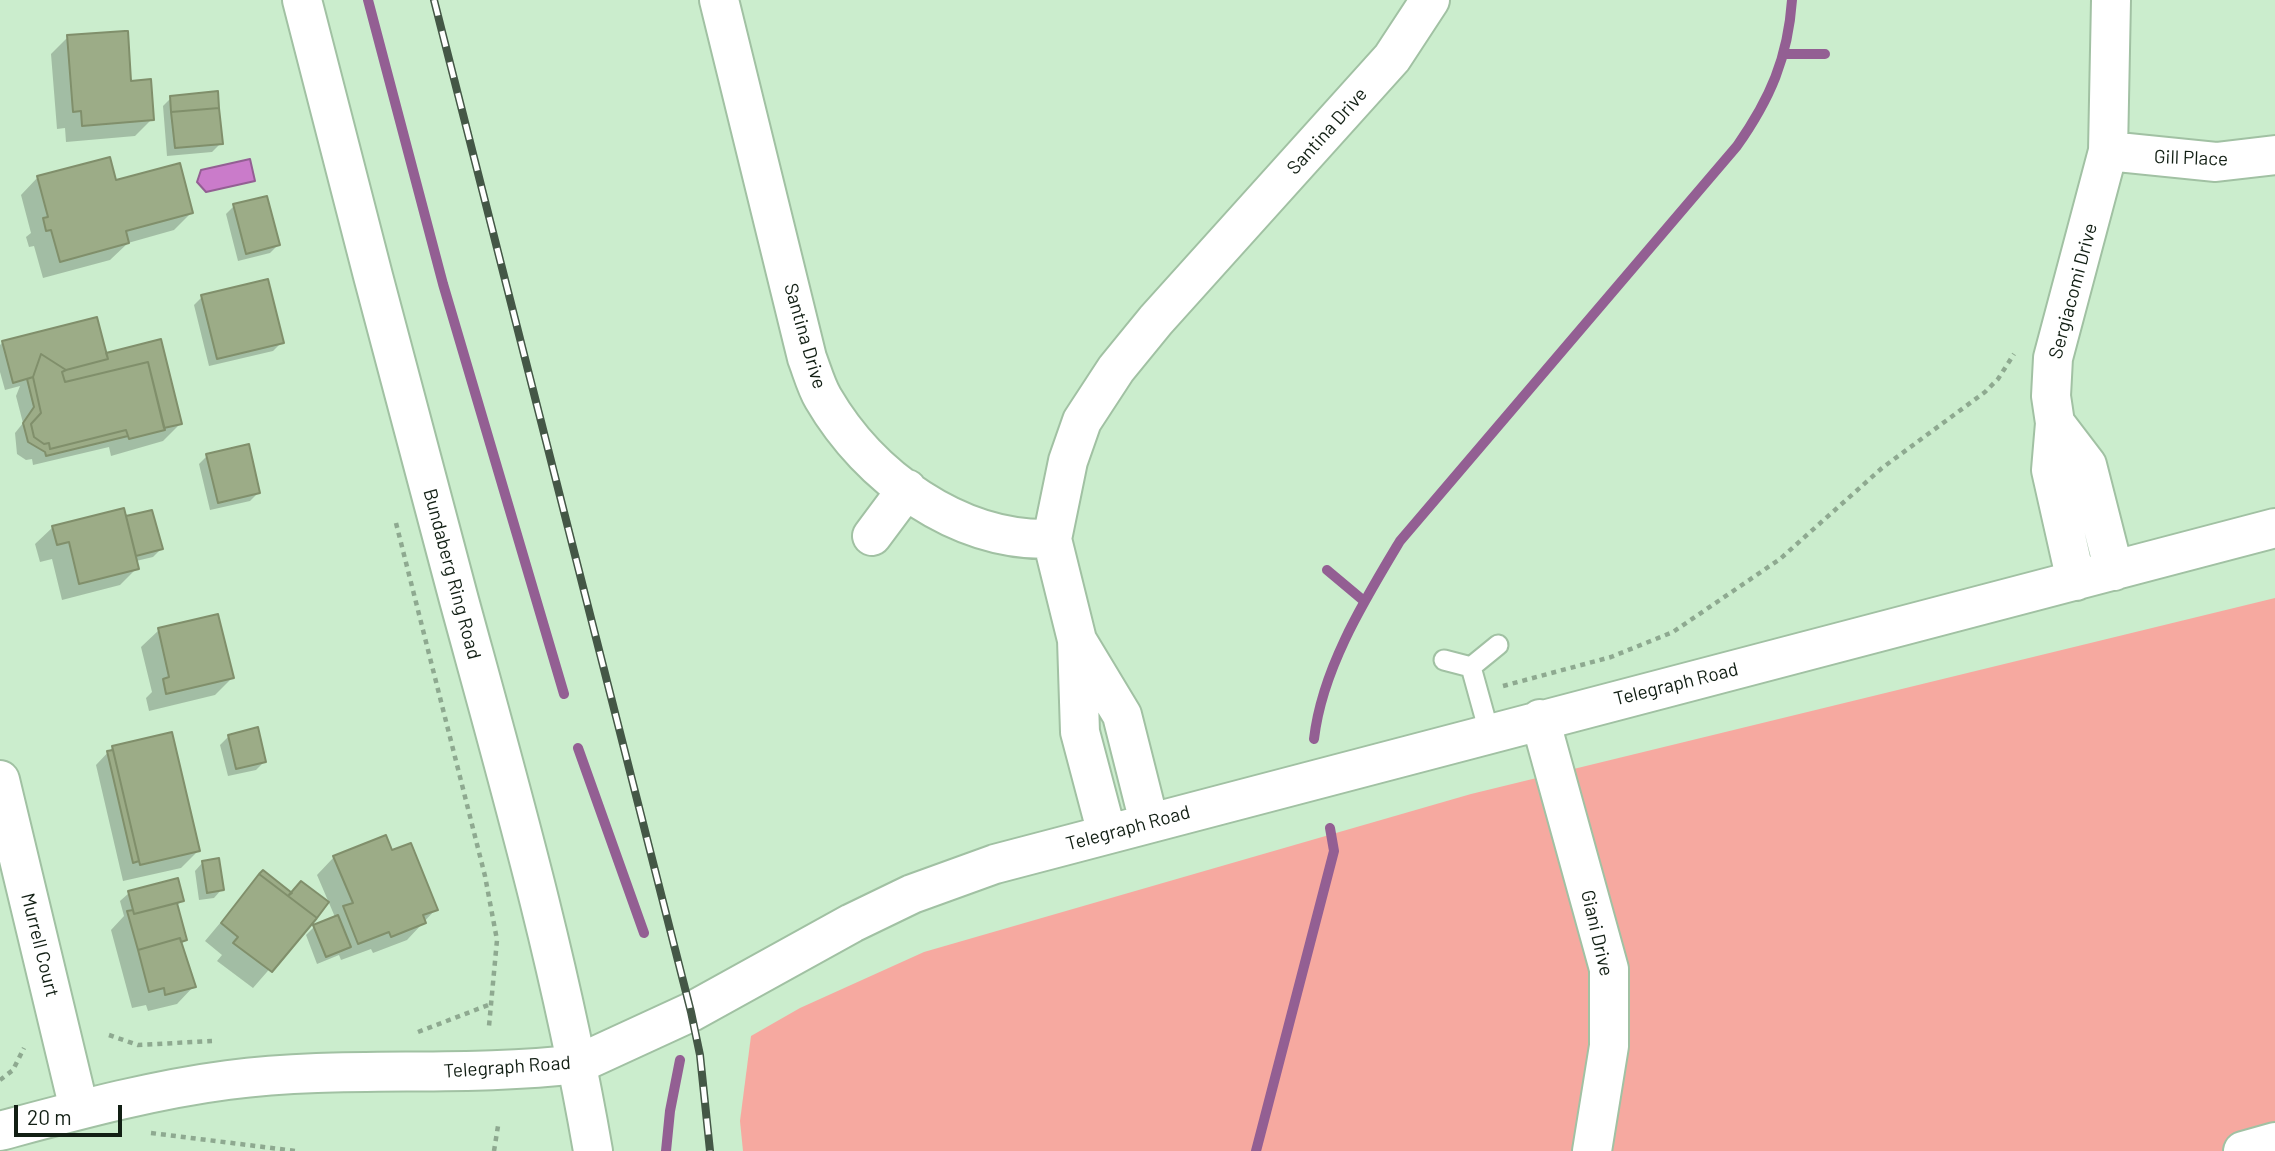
<!DOCTYPE html>
<style>
body{margin:0}
#map{position:relative;width:2275px;height:1151px;overflow:hidden;background:#cbedcd;font-family:Barlow,sans-serif}
canvas{display:block}
.scale{position:absolute;left:14px;top:1105px;width:108px;height:32px;box-sizing:border-box;border:4px solid #121f14;border-top:0;padding-left:9px;font-size:21px;line-height:24px;white-space:nowrap;color:#121f14;-webkit-text-stroke:5px #fff;paint-order:stroke}
</style>
<div id="map">
<canvas width="2275" height="1151"></canvas>
<div class="scale">20 m</div>
</div>
<script>
const g = document.querySelector('canvas').getContext('2d');
g.lineJoin = 'round';
function fillPath(path, color) { g.fillStyle = color; g.fill(path, 'evenodd'); }
function stroke(path, color, width, dash) { g.strokeStyle = color; g.lineWidth = width; g.lineCap = dash ? 'butt' : 'round'; g.setLineDash(dash || []); g.stroke(path); }
function write(font, color, halo, rows, align = 'center') {
  g.font = font + ' Barlow,sans-serif'; g.lineWidth = 5; g.setLineDash([]); g.textBaseline = 'middle'; g.strokeStyle = halo; g.fillStyle = color; for (const [text, x, y, turn = 0] of rows) {
    g.save(); g.translate(x, y); g.rotate((+turn || 0) * Math.PI / 180); g.textAlign = isNaN(turn) ? turn : align; if (halo) g.strokeText(text, 0, 0); g.fillText(text, 0, 0); g.restore();
  }
}
fillPath(new Path2D(`
 M2275,598V1151H743L740,1121L751,1036L800,1008L924,952L1471,794Z`), '#f6a9a0');
const water = new Path2D(`
 M250,159L255,181L206,192L197,182L201,170Z`);
fillPath(water, '#ca7bca');
stroke(water, '#935f93', 2);
fillPath(new Path2D(`
 M68,37L130,83L152,119L135,136L66,142L65,128L57,129L51,54Z
 M171,98L221,143L212,152L167,156L163,106Z
 M38,177L115,182L191,213L174,230L128,243L110,260L43,278L34,246L29,247L26,237L31,233L21,195Z
 M234,206L278,245L270,253L238,261L226,214Z
 M202,297L282,342L273,351L209,366L194,305Z
 M3,342L105,355L180,424L163,441L111,456L109,447L33,465L32,459L26,460L17,454L15,433L23,423L16,396L20,386L5,390L0,372V345Z
 M207,456L258,493L250,501L210,510L199,464Z
 M127,518L161,549L153,557L136,561L137,568L120,585L62,600L52,559L40,562L35,544L53,527Z
 M159,630L232,678L215,695L149,711L146,698L152,692L141,647Z
 M229,736L264,762L256,770L228,776L220,745Z
 M113,747L198,851L181,868L123,881L96,765Z
 M391,852L436,909L407,940L373,953L371,949L341,960L339,955L317,964L306,935L314,927L335,917L317,875L334,857Z
 M203,862L222,889L214,898L199,900L195,871Z
 M263,872L290,894L327,903L253,988L217,961L222,955L205,941Z
 M129,893L182,901L176,906L185,940L180,945L194,986L177,1004L148,1011L146,1005L132,1008L111,930L124,916L120,901Z`), '#0003');
stroke(new Path2D(`
 M368,0L443,284L564,694
 M1784,54H1825
 M1327,570L1364,601
 M1314,739C1322,669 1364,601 1400,541L1737,146C1770,99 1788,58 1792,0
 M578,748L644,933
 M666,1151L670,1111L680,1060
 M1256,1151L1334,851L1330,828`), '#935f93', 10);
const building = new Path2D(`
 M125,31H128L131,81L151,79L154,120L82,126L81,111L73,112L67,35Z
 M218,91L219,108L171,112L170,96Z
 M219,108L223,144L175,148L171,112Z
 M110,157L116,180L180,163L193,213L126,231L129,243L60,262L51,230L46,231L43,218L48,217L37,176Z
 M267,196L280,245L246,254L233,204Z
 M268,279L284,343L217,359L201,295Z
 M97,317L108,359L66,370L41,354L33,377L13,383L2,341Z
 M161,339L182,424L164,428L148,362L65,382L62,372L66,370L108,359L106,353Z
 M41,354L66,370L62,372L65,382L148,362L165,430L129,439L126,430L50,449L49,443L44,444L34,437L31,424L41,413L33,377Z
 M33,377L41,413L31,424L34,437L44,444L49,443L50,449L126,430L128,436L46,456L45,452L28,442L23,423L34,407L27,379Z
 M249,444L260,493L218,503L206,454Z
 M124,508L139,569L79,584L69,542L57,545L52,526Z
 M152,510L163,549L136,556L126,516Z
 M218,614L234,678L166,694L163,679L169,677L158,628Z
 M258,727L266,762L236,769L228,735Z
 M172,732L200,851L140,865L112,746Z
 M113,750L139,861L133,863L107,751Z
 M386,835L392,850L411,843L438,910L423,915L426,923L391,937L389,932L358,944L343,906L353,903L333,856Z
 M219,858L224,890L207,893L202,861Z
 M263,870L292,893L288,896L259,874Z
 M259,874L317,918L272,972L233,943L238,937L221,923Z
 M178,878L184,901L134,914L128,891Z
 M301,881L329,902L317,918L288,896Z
 M177,903L187,940L181,942L180,938L138,950L127,911L133,910L134,914Z
 M338,915L351,947L326,957L313,925Z
 M180,938L196,987L165,995L164,988L149,992L138,950Z`);
fillPath(building, '#9cac87');
stroke(building, '#808f6b', 2);
const lane = new Path2D(`
 M1444,660L1471,667L1498,645
 M1471,667L1489,732`);
const street = new Path2D(`
 M719,0L807,358C812,371 816,386 823,398C869,477 958,542 1052,539
 M2108,151L2216,162L2275,155
 M2055,423L2087,465L2114,571
 M872,536L907,489
 M2076,581L2051,470L2055,423L2051,396L2053,358L2108,151L2111,0
 M1078,642L1122,715L1149,822
 M1540,719L1609,969V1046L1592,1151
 M0,780L79,1109
 M1107,834L1080,732L1077,640L1052,539L1068,461L1082,421L1116,369L1156,320L1392,58L1430,0
 M578,1064L691,1012L852,923L912,894L995,864L2275,528
 M2243,1151L2275,1142`);
const secondary = new Path2D(`
 M0,1131C75,1111 151,1090 228,1080C344,1065 462,1078 578,1064`);
const primary = new Path2D(`
 M302,0C353,200 405,401 459,600C509,783 561,965 593,1151`);
stroke(lane, '#a1c1a3', 23);
stroke(street, '#a1c1a3', 42);
stroke(secondary, '#a1c1a3', 42);
stroke(primary, '#a1c1a3', 42);
stroke(new Path2D(`
 M396,523L485,876L497,940L489,1026
 M1503,686L1611,657L1673,632L1780,559L1882,468L1985,392L1998,379L2014,354
 M418,1032L491,1004
 M109,1035L138,1045L212,1041
 M0,1080L13,1070L24,1048
 M151,1133L296,1151
 M494,1151L498,1126`), '#8ea990', 4.5, [5, 5]);
stroke(lane, '#fff', 19);
stroke(street, '#fff', 38);
stroke(secondary, '#fff', 38);
stroke(primary, '#fff', 38);
const rail = new Path2D(`
 M434,0L691,1012L700,1055L710,1151`);
stroke(rail, '#445746', 8);
stroke(rail, '#fff', 5, [16]);
write('19px', '#121f14', '#fff', [
 ["Santina Drive",1327,131,-48],
 ["Gill Place",2191,158,2],
 ["Sergiacomi Drive",2073,291,-75],
 ["Santina Drive",805,336,74],
 ["Bundaberg Ring Road",452,574,75],
 ["Telegraph Road",1676,684,-14],
 ["Telegraph Road",1128,828,-15],
 ["Giani Drive",1597,933,77],
 ["Murrell Court",40,945,76],
 ["Telegraph Road",507,1067,-4]
]);
</script>
